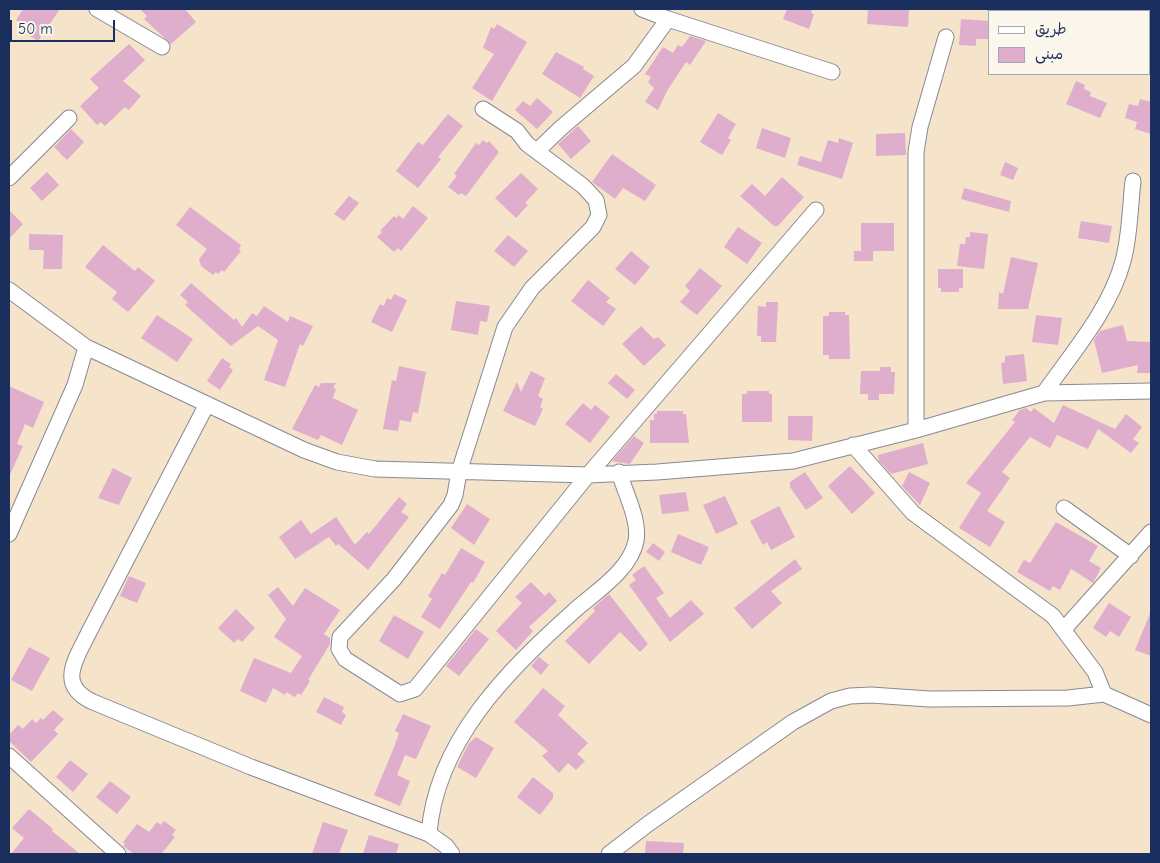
<!DOCTYPE html>
<meta charset="utf-8">
<style>
body{margin:0}
#map{position:relative;width:1160px;height:863px;overflow:hidden;background:#f5e3ca;font-family:"Comic Neue","Playpen Sans Arabic",sans-serif}
canvas{display:block}
.frame{position:absolute;inset:0;border:10px solid #1b2f5e;pointer-events:none}
.legend{position:absolute;left:988px;top:10px;width:162px;height:65px;box-sizing:border-box;background:#fbf7ec;border:1px solid #a1a7b3;margin:0;padding:6px 9px;list-style:none;font-size:15px;color:#1b2f5e}
.legend li{display:flex;align-items:center;gap:10px;height:25px}
.legend b{width:25px;border:1px solid #a1a7b3}
.scale{position:absolute;left:10px;top:20px;width:105px;height:22px;box-sizing:border-box;border:2px solid #1b2f5e;border-top:0;padding-left:6px;font-size:15px;line-height:18px;white-space:nowrap;color:#1b2f5e;-webkit-text-stroke:4px #fbf7ec;paint-order:stroke}
</style>
<div id="map">
<canvas width="1160" height="863"></canvas>
<div class="frame"></div>
<ul class="legend">
<li><b style="height:6px;background:#fff"></b>طريق</li>
<li><b style="height:14px;background:#dfaecd"></b>مبنى</li>
</ul>
<div class="scale">50 m</div>
</div>
<script>
const g = document.querySelector('canvas').getContext('2d');
g.lineJoin = 'round';
function fillPath(path, color) { g.fillStyle = color; g.fill(path, 'evenodd'); }
function stroke(path, color, width, dash) { g.strokeStyle = color; g.lineWidth = width; g.lineCap = dash ? 'butt' : 'round'; g.setLineDash(dash || []); g.stroke(path); }
fillPath(new Path2D(`
 M23,9H60L38,41L27,34L29,30L16,20Z
 M140,9H185L196,22L171,44L144,19L147,16Z
 M787,9H812L811,13L814,14L809,29L783,19Z
 M868,9H909L908,27L867,24Z
 M961,19L989,21V39H976V46L959,45Z
 M497,24L527,42L492,101L472,88L494,54L483,48L491,27L494,29Z
 M690,36L706,41L690,65L686,62L667,91L658,110L645,102L654,88L648,82L651,77L645,74L663,47L673,53L678,45L682,47Z
 M129,44L145,60L123,81L141,96L129,110L125,107L105,126L101,122L97,125L80,106L99,88L90,79Z
 M556,52L584,67L583,69L594,76L580,98L542,74Z
 M1076,81L1085,85L1084,89L1091,92L1090,96L1107,103L1100,118L1066,104Z
 M537,98L553,112L537,129L515,110L523,101L530,106Z
 M1140,99L1151,102V134L1135,129L1137,122L1125,118L1129,104L1138,106Z
 M718,113L736,124L728,138L731,140L722,155L700,142Z
 M448,114L463,126L438,157L441,159L418,188L396,171L418,142L423,145Z
 M578,126L591,141L571,159L558,144Z
 M762,128L791,138L785,158L756,148Z
 M71,129L84,142L67,160L54,147Z
 M905,133L906,155L876,156V134Z
 M839,138L853,143L842,179L797,165L800,156L821,162L828,140L838,143Z
 M483,140L487,143L489,141L499,152L466,196L461,193L459,195L448,187L457,176L454,174L476,143L479,145Z
 M612,154L656,185L645,201L623,188L615,199L592,182Z
 M1005,162L1018,168L1013,180L1000,175Z
 M47,172L59,185L42,201L30,188Z
 M521,173L538,189L525,203L528,205L516,218L495,198Z
 M782,177L804,197L778,226H774L740,196L752,184L765,196Z
 M964,188L1011,201L1009,212L961,199Z
 M349,196L359,203L344,221L334,214Z
 M413,206L428,218L401,251L398,248L394,252L377,237L382,232L380,231L394,216L396,218L399,215L403,219Z
 M190,207L241,245L239,249L241,251L224,272L222,270L218,274L216,272L213,275L201,266L199,259L207,249L176,225Z
 M9,210L23,224L9,239Z
 M1081,221L1112,226L1109,243L1078,238Z
 M861,223H894V251H873V261H854V251H861Z
 M738,227L762,243L747,264L724,247Z
 M970,232L988,234L984,269L957,266L960,244H965L966,237H970Z
 M29,234L63,235L62,269H43L44,250H29Z
 M508,235L528,251L514,267L494,251Z
 M103,245L135,271L138,267L155,281L128,312L112,299L117,292L85,267Z
 M631,251L650,267L635,285L615,269Z
 M1011,257L1038,263L1028,309H998L999,292L1003,294Z
 M700,268L722,286L697,315L680,302L690,291L685,286Z
 M938,269H963V288H959V292H941V288H938Z
 M588,280L610,298L606,302L616,309L603,326L571,301Z
 M191,283L234,320L236,318L242,327L252,313L257,316L264,306L288,322L290,316L313,326L303,346L300,344L285,387L264,380L278,340L258,326L231,346L185,305L188,302L180,295Z
 M394,294L407,300L392,332L371,322L380,304L384,306L387,298L391,300Z
 M456,301L490,306L487,322L480,321L478,335L451,330Z
 M766,302H778L776,342H761V336H757L758,306L766,307Z
 M829,312H845V315H849L850,359H829V355H823V316H829Z
 M157,315L193,339L177,362L141,338Z
 M1036,315L1062,318L1058,345L1032,342Z
 M1123,325L1127,341L1151,342V373H1137L1138,365L1102,373L1094,340L1100,331Z
 M641,326L654,339L658,337L666,345L644,366L622,344Z
 M1024,354L1027,381L1003,384L1001,363L1005,362V356Z
 M222,358L231,364L229,367L233,370L220,390L207,381Z
 M399,366L426,372L418,413L413,412L411,422L400,420L398,431L383,429L392,380L396,381Z
 M880,367H891V372H895L894,394H879V400H868V394H860L861,371H880Z
 M531,371L545,378L538,396L543,399L540,407L543,409L535,426L503,411L517,382L521,392Z
 M616,374L635,390L627,399L608,383Z
 M321,383H336L333,388L336,389L333,398L358,410L342,445L321,435L318,440L292,429L315,385L319,387Z
 M9,386L44,402L33,428L25,424L17,444L23,446L9,477Z
 M747,391H769V394H772V422H742V394H747Z
 M583,403L591,410L595,405L610,417L590,443L565,424Z
 M1063,405L1115,429L1126,414L1142,427L1133,439L1139,443L1131,453L1098,429L1088,449L1057,435L1050,448L1030,437L1002,472L1010,478L987,511L1005,522L990,547L959,528L981,493L966,483L1015,422L1012,420L1020,410L1026,408L1031,412L1034,408L1054,423Z
 M657,411H683V414H686L689,443H650V420H654V414H657Z
 M788,416H813L812,441L788,440Z
 M634,436L644,443L630,464L612,461Z
 M923,443L928,464L891,474L879,461L878,455Z
 M850,466L875,493L852,514L828,486Z
 M113,468L132,478L119,505L98,498Z
 M805,472L823,498L806,510L790,487V482Z
 M909,472L930,483L920,505L902,486Z
 M686,492L689,511L662,514L659,495Z
 M725,496L738,524L716,534L703,505Z
 M399,497L407,504L401,512L409,517L368,570L338,544L336,546L329,537L295,559L279,537L301,520L311,534L336,517L355,545L367,532L369,534Z
 M467,504L490,519L474,545L451,528Z
 M779,506L795,537L771,550L767,542L763,545L750,521Z
 M1056,522L1098,546L1089,561L1101,568L1093,583L1071,569L1060,590L1053,586L1050,591L1017,572L1024,560L1030,563Z
 M678,534L709,547L701,565L671,552Z
 M653,543L665,552L659,561L646,552Z
 M461,548L485,562L473,583L471,582L440,629L421,617L432,599L428,596L442,573L445,575Z
 M795,559L802,569L771,591L782,603L752,629L734,608Z
 M644,566L664,593L656,598L670,618L691,600L704,614L670,642L629,585L636,580L632,575Z
 M129,576L146,583L137,603L120,596Z
 M531,582L545,596L549,592L557,601L529,627L533,631L516,650L496,631L522,603L515,597Z
 M278,587L293,606L305,588L340,610L324,634L330,638V644L308,680L310,681L301,695L298,693L295,697L286,692L285,695L273,688L266,703L240,691L254,658L291,673L302,656L274,637L286,619L268,595Z
 M609,594L648,644L640,652L620,632L589,664L565,641L595,611L593,608Z
 M1109,603L1131,617L1119,637L1110,631L1106,637L1093,628Z
 M236,609L255,628L242,642L238,639L234,643L218,628Z
 M1151,611V656L1135,650Z
 M394,615L424,632L408,659L379,641Z
 M476,629L489,639L459,676L446,666Z
 M29,647L50,658L32,691L11,680Z
 M539,657L549,665L541,675L531,666Z
 M543,688L565,706L558,715L588,743L577,754L585,761L576,770L568,763L559,773L542,756L548,751L514,722Z
 M324,697L344,707L342,712L346,715L341,725L316,712Z
 M53,710L64,719L54,730L58,734L31,762L9,741V735L18,725L23,729L32,719L36,723L41,718L43,720Z
 M403,714L431,726L416,759L405,755L397,775L410,781L400,806L374,795L393,750L399,733L395,731Z
 M476,737L494,748L476,778L457,767L469,743Z
 M70,760L88,774L73,792L56,777Z
 M533,777L553,793V798L540,815L517,797Z
 M110,781L131,797L117,814L96,797Z
 M29,809L53,829L52,831L80,854H11L24,838L12,828Z
 M164,821L176,830L172,835L175,837L161,854H134L123,846L125,844L123,842L137,824L149,832L157,822L161,825Z
 M323,822L348,830L339,854H312Z
 M369,835L399,844L396,854H363Z
 M646,841L684,843L683,854H645Z`), '#dfaecd');
const minor = new Path2D(`
 M97,9L162,47
 M642,9L668,19
 M483,109L517,131L527,144L583,186L596,200L599,215L593,227L532,288L505,327L459,472L455,495L451,505L394,579L340,637L339,649L345,659L400,694L415,689L588,475L816,210
 M537,151L562,127L634,66L668,19L832,72
 M9,178L69,118
 M9,290L86,347L304,450L337,462L375,469L588,475L657,472L793,461L916,430L1044,393L1151,391
 M1044,393C1072,353 1110,310 1123,261C1130,236 1130,207 1133,181
 M207,404L89,632C76,659 56,685 93,702L251,767L429,834
 M916,430V152L920,127L946,37
 M853,445L913,513L1053,616L1095,672L1104,694
 M1064,508L1131,556
 M9,534L75,385L86,347
 M1064,629L1151,532
 M9,756L118,854
 M452,854L446,846L429,834C436,741 508,670 574,611C595,592 630,571 636,541C640,520 625,493 619,472
 M609,854L648,824L793,722L831,701L850,696L871,695L929,699L1068,698L1104,694L1151,715`);
stroke(minor, '#888994', 17);
stroke(minor, '#fff', 15);
</script>
